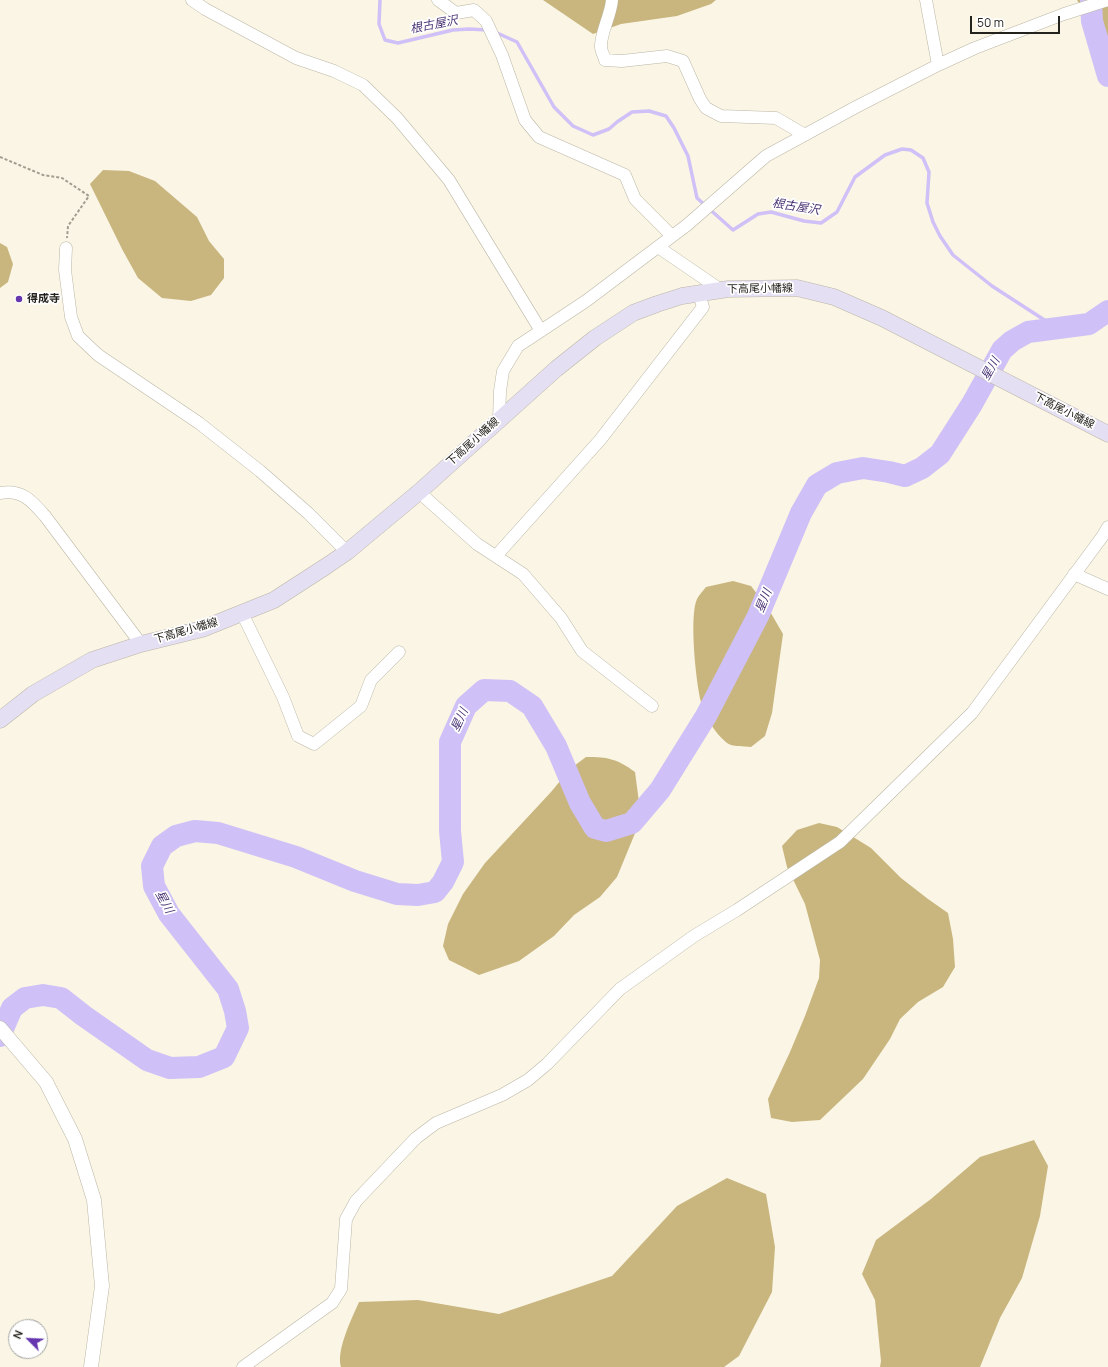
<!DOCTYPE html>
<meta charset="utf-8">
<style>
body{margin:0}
#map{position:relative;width:1108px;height:1367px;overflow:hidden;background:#faf5e4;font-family:Manrope,sans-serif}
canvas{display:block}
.north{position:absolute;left:8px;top:1319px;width:40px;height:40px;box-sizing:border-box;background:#fff;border:1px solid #a7a7a4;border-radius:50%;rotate:294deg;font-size:11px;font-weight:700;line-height:16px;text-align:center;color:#24221c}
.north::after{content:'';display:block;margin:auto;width:14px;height:18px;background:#6536ad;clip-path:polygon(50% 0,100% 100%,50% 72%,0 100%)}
.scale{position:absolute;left:970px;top:16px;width:90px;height:18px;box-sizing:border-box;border:2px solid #24221c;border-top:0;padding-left:5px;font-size:12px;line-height:14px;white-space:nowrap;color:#24221c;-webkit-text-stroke:3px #fff;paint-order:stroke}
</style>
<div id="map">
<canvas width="1108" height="1367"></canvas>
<div class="north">N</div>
<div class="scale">50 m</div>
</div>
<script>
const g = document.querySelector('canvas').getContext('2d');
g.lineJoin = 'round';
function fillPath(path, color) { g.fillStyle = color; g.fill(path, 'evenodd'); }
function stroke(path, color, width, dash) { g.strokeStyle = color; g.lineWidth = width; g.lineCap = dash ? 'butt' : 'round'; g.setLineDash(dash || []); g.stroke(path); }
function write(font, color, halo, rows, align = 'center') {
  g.font = font + ' Manrope,"Noto Sans JP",sans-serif'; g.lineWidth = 3.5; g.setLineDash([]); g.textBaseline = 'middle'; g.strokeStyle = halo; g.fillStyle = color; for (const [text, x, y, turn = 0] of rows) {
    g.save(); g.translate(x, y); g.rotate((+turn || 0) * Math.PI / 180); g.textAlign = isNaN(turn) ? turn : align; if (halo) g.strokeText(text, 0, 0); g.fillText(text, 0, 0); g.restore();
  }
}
fillPath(new Path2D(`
 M543,0H716L711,4L677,16L621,24L593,34Z
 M1077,0H1108V56V55Z
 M103,170L129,171L155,181L197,217L209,241L224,259V278L211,295L191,301L162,298L138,278L122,249L90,184Z
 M0,243L7,247L13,264L8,282L0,288Z
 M733,581L751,586L768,608L783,634L772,713L765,736L751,747C744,746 732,747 727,743C715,733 705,718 701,702C696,683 689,616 697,599C699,595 703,591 706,587Z
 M586,757C609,757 617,759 635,772L639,802L638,826L617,877L600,897L574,915L554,936L519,961L479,975L449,960L443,946L448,924L463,894L485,863L551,792L570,769Z
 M819,823L837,827L871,848L901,878L928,899L948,913L953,939L955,967L943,987L918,1002L900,1019L890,1039L863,1079L820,1120L792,1122L771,1118L768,1099L790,1052L805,1016L819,978L820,960L805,904L787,867L782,846L797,830Z
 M1034,1140L1048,1166L1040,1216L1022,1278L1000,1318L980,1367H880L881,1361L875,1300L862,1274L876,1240L931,1199L980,1157Z
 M727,1178L766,1194L775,1247L772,1292L739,1356L724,1367H341C336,1350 352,1318 359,1302L418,1300L499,1314L612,1276L677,1206Z`), '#c9b67f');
stroke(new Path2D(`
 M380,0L379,24L385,40L398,43L453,30L469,29L487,30
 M495,32L517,42L554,107L573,126L593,135L609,129L617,122L632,112L649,111L666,116L674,128L688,156L697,198L733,230L758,214L771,212L804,221L821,223L837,212L855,177L885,155L902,149L911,150L923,158L929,172L927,203L933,222L940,236L953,255L992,286L1046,321L1051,328`), '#cfc1f7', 3.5);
stroke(new Path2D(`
 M1091,0L1092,21L1108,76
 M0,1036L12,1008L25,998L43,995L61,998L84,1016L147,1060L170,1068L199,1067L224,1057L238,1028L235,1011L228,989L169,914L154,886L152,866L162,846L176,836L195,831L218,833L296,857L355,881L397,894L418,895L435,892L443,882L453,862L450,831V742L466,706L484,690L510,691L532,706L556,746L580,803L595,828L606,831L632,823L660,790L706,716L758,616L801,513L817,485L837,473L863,468L889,472L905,476L922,468L940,454L972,404L1002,350L1012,341L1028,332L1089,324L1108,311`), '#cfc1f7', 22);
const minor = new Path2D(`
 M192,0L205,9L296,58L334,71L363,85L397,118L449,180L541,331
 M438,0L456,13L474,10L486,21L502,55L525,120L539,137L625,175L635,199L672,236
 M612,0C611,15 600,34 601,47C601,51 604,56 605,60L622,61L667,56L683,61L700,99L706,108L721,116L776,118L805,135
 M926,0L938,65
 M658,247L721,290
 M66,248L65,270L71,317L78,336L98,355L199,423L260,471L308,513L347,552
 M499,419L500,391L503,371L518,346L586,301L687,225L766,156L856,107L938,65L975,48L1064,14L1108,0
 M419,492L477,544L523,574L561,618L582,651L652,706
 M0,493C22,489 32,501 45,516L141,644
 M496,556L600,440L703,307L699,294
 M1074,574L1108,589
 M242,613L283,697L298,736L314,744L361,706L371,680L399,652
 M243,1367L332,1303L341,1289L346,1219L356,1201L416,1138L436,1123L502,1095L528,1080L547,1064L620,989L694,936L737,910L840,842L972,713L1102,537L1108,527`);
const tertiary = new Path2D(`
 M0,1028L46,1082L75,1139L94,1200L102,1286L91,1367`);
const secondary = new Path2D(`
 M0,720L33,694L92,660L141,644L202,629L274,600L325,567L347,552L419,492L556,369L595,338L633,313L657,304L682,296L728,289L797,288L834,297L882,318L1108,434`);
stroke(minor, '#bbb6a6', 13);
stroke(tertiary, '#bbb6a6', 15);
stroke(secondary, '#bbb6a6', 17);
stroke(new Path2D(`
 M0,157L43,175L62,178L89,196L68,226L67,238`), '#a19d91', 2, [3, 2]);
stroke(minor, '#fff', 12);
stroke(tertiary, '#fff', 14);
stroke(secondary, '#e5dff4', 16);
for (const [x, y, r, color] of [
 [19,299,4,"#6536ad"]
]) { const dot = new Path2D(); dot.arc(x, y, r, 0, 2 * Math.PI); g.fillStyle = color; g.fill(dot); stroke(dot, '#fff', 1.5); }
write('11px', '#24221c', '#fff', [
 ["下高尾小幡線",760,289,-1],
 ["下高尾小幡線",1064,411,27],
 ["下高尾小幡線",473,442,-42],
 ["下高尾小幡線",186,631,-16]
]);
write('bold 11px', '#24221c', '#fff', [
 ["得成寺",27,299]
], 'left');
write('italic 12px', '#4b3575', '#fff', [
 ["根古屋沢",434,25,-11],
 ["根古屋沢",796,207,9],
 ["星川",991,369,-61],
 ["星川",764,601,-67],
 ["星川",460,720,-65],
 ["星川",164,902,61]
]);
</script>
